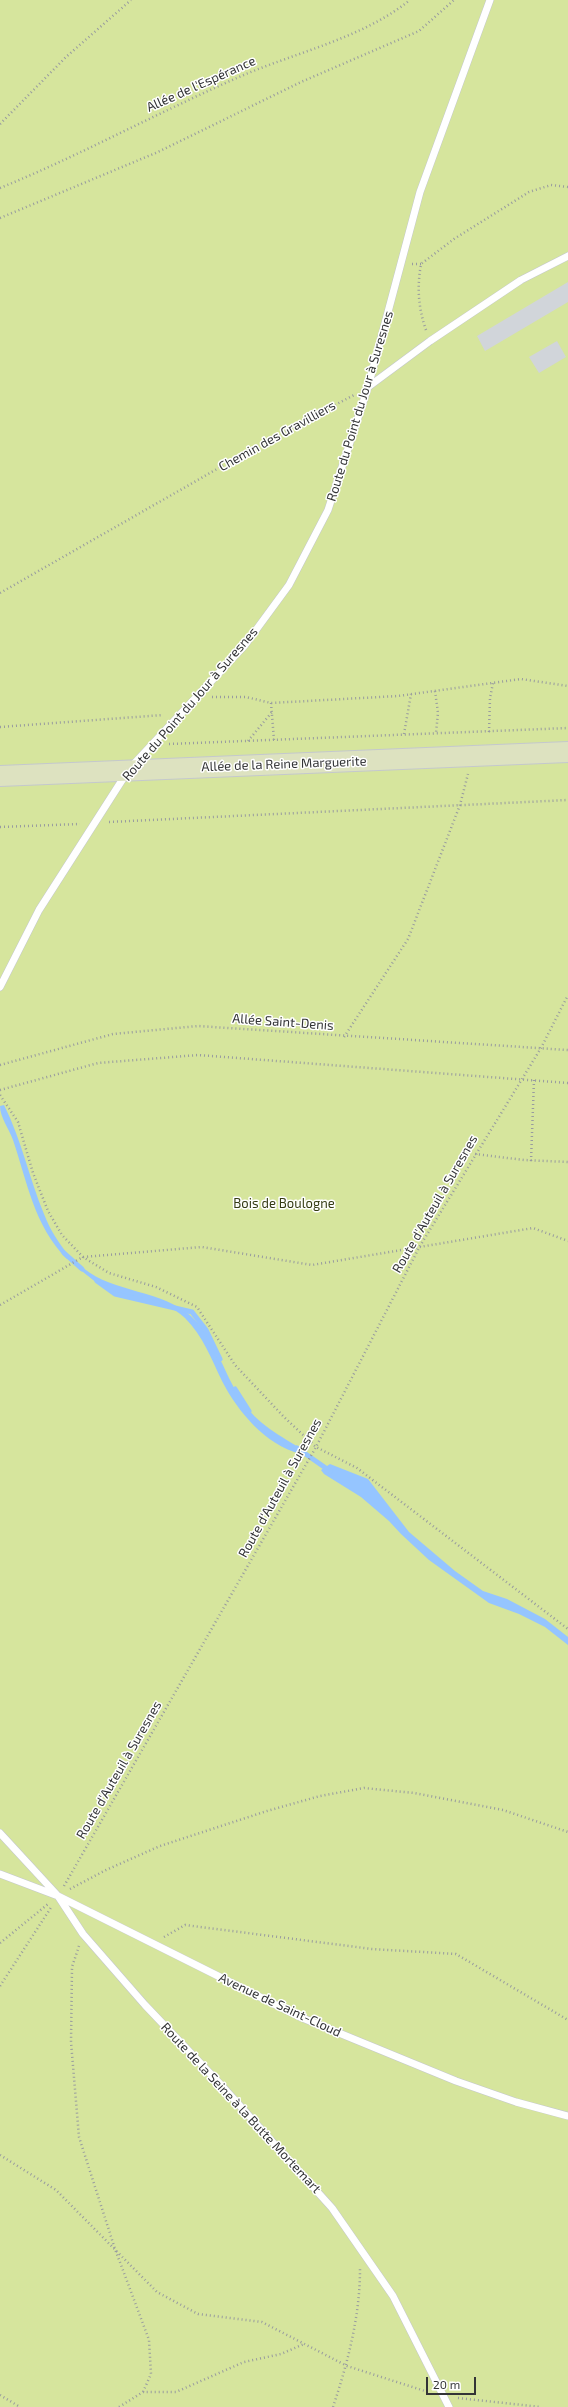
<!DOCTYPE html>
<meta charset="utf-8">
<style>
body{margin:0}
#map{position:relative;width:568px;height:2407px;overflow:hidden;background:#f0f4f9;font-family:"Exo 2",sans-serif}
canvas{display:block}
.scale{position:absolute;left:426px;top:2377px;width:50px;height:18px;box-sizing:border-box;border:2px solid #333436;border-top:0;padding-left:5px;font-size:12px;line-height:14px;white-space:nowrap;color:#333436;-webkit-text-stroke:3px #fff;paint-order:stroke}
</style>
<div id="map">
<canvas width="568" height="2407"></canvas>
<div class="scale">20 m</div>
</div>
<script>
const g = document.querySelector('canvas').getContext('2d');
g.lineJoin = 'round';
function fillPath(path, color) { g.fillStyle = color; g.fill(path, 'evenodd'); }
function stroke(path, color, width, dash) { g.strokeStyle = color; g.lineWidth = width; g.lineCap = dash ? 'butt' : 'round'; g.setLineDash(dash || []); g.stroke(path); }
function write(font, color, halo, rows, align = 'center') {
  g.font = font + ' "Exo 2",sans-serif'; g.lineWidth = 3; g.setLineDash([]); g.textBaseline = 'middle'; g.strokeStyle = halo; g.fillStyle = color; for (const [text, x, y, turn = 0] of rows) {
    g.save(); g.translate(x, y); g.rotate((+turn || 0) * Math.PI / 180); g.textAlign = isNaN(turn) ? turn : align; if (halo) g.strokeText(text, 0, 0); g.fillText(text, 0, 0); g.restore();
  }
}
fillPath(new Path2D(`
 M0,0H568V2407H0Z`), '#d6e59d');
fillPath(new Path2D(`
 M4,1105C22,1141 29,1178 44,1214C50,1230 59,1243 69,1256L67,1259C34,1226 27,1181 13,1140C9,1129 0,1117 0,1106Z
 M79,1264C105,1291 155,1289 186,1312C215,1334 223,1373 242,1401C257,1424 281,1436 303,1450L300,1454C265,1444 238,1412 222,1381C211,1358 203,1336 185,1318C164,1298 137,1300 112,1291C99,1286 87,1275 77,1267Z
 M330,1464L368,1479L409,1532L455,1571L483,1591L507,1599L545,1619L568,1637V1645L545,1627L519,1614L489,1603L429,1560L401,1534L389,1521L361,1497L324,1474L321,1470Z`), '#95c5ff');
stroke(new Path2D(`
 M64,1253L82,1269
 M97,1281L115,1294L192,1312L206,1330L220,1359
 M235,1389L249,1411
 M297,1448L330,1471`), '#95c5ff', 5);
fillPath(new Path2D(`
 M568,282V302L485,351L477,336Z
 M557,341L566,357L539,373L529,357Z`), '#d1d5da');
const service = new Path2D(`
 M368,387L430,341L521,280L568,256
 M132,766L245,645L289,585L328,510L368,387L420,192L490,0
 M0,987L39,910L126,774
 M0,1833L58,1896L83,1934L145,2005L223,2087L332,2208L393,2296L449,2407
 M0,1874L58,1896L300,2017L456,2081L516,2102L568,2116`);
const secondary = new Path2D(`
 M0,776L568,752`);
stroke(service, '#c4c8cd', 8);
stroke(secondary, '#c4c8cd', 22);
stroke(new Path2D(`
 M0,124L66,57L131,0
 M0,188C81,155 159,112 239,77C296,52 361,39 410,0
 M0,218L158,152L301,82L419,31L454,0
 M412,264H421
 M426,330C418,307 417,287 421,264L454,239L529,192L551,185L568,187
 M0,593L259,445L354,395
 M435,691L438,713L436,733
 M212,697H246L271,703L398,696L521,679L568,686
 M271,703L274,740
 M0,727L163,715
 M489,732L490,698L493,683
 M404,734L411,694
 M248,741L272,712
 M169,744L568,728
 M109,822L568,800
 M0,827L80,824
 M344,1037L408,939L460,805L468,774
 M0,1065L113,1034L198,1026L568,1050
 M0,1090L98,1063L198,1055L568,1083
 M0,1095L18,1122L33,1173L48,1211L62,1235L83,1257L109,1273L156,1287L197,1307L235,1365L284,1417L316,1447L357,1468L568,1629
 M475,1154L524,1160L568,1162
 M531,1161L534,1080
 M0,1305L83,1257L202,1247L312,1265L533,1228L568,1241
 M64,1886L316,1447L420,1246L541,1048L568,995
 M70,1889L106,1870L160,1846L267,1811L320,1796L364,1788L414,1793L503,1810L568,1832
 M164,1937L185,1925L372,1949L456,1954L568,2020
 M0,1943L48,1904
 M79,1946L72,1967L71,2042L79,2137L115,2249L149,2340L151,2374L143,2392
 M0,1986L52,1906
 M0,2155L56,2190L157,2292L198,2314L262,2322L347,2366L428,2392
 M0,2395L20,2407
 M458,2398L541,2407
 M119,2407L143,2392H176L244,2362L281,2354L304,2344
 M333,2407C348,2362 360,2316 360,2269`), '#989b9f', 2.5, [1, 3]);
stroke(service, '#fff', 7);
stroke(secondary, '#dde2c0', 20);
write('13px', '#333436', '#fff', [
 ["Allée de l'Espérance",201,84,-24],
 ["Route du Point du Jour à Suresnes",360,406,-73],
 ["Chemin des Gravilliers",277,436,-29],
 ["Route du Point du Jour à Suresnes",190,704,-49],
 ["Allée de la Reine Marguerite",284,764,-2],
 ["Allée Saint-Denis",283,1022,4],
 ["Route d'Auteuil à Suresnes",435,1204,-60],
 ["Route d'Auteuil à Suresnes",280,1488,-61],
 ["Route d'Auteuil à Suresnes",119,1770,-60],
 ["Avenue de Saint-Cloud",280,2005,25],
 ["Route de la Seine à la Butte Mortemart",241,2108,47]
]);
write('13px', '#343b13', '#fff', [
 ["Bois de Boulogne",284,1204]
]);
</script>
